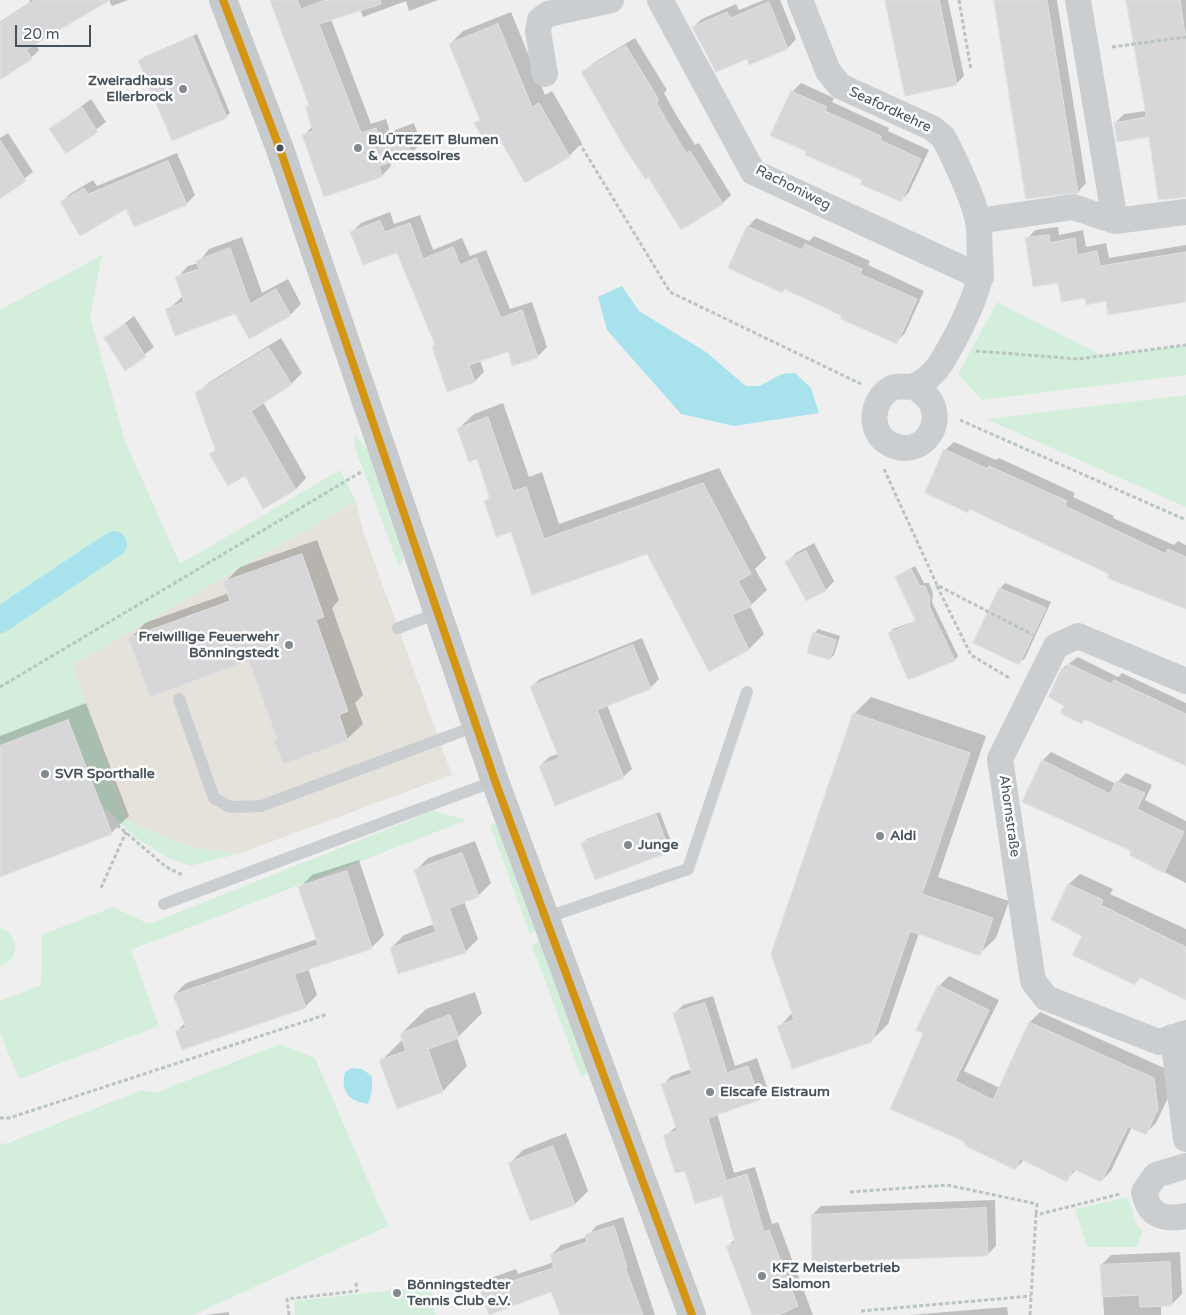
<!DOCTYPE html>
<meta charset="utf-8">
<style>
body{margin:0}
#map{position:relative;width:1186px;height:1315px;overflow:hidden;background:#f0efef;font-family:"Varela Round",sans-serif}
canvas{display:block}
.scale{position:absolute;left:15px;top:25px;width:76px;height:22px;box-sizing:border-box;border:2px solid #46525b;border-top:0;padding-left:6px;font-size:15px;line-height:18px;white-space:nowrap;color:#46525b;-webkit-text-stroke:4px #fff;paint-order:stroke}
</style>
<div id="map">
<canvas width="1186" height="1315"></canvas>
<div class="scale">20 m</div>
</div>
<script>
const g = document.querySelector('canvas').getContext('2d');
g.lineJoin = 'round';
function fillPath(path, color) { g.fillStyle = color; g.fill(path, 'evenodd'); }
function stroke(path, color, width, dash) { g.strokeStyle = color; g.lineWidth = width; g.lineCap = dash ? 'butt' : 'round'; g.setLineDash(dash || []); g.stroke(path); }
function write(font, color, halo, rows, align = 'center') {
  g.font = font + ' "Varela Round",sans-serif'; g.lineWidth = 5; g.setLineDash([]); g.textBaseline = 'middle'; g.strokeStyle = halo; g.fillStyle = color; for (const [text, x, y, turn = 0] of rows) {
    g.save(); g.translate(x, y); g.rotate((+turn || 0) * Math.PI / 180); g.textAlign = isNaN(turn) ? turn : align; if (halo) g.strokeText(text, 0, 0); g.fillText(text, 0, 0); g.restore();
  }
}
fillPath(new Path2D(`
 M356,501L363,531L452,775L238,854L194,848L127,821L72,665Z`), '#e5e2dc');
fillPath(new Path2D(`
 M102,255L90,317L125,441L180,564L340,470L356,501L72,665L127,821L194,848L238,854L190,866L166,857L136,838L100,803L68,720L0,746V310Z
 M997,302L1103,356L1186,345V375L982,400L958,374Z
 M1186,395V507L986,419Z
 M355,434L371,454L407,551L399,567L354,445Z
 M433,811L467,820L131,950L159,1026L19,1079L0,1033V1001L41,985L42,935L113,907L149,924Z
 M497,823L539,925L530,935L490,825Z
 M0,928C14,932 18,945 13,958L0,967Z
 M539,940L591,1071L581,1077L532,946Z
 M280,1044L315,1058L388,1226L193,1315H0V1144L8,1143L142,1090L155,1093Z
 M1128,1197L1137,1226L1143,1231L1136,1247H1087L1075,1209Z
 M431,1286L435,1315H295L294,1301Z`), '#d3efdc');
fillPath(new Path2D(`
 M622,286L639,311L706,352L746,386H759L782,374L795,373L811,388L819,413L734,426L681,414L607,330L598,297Z
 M352,1068L362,1069L372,1076V1091L368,1104C349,1101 340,1092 345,1072Z`), '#a7e2ed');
fillPath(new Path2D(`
 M29,0H83L35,43L39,50L31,58L0,78V22L30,2Z
 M109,0H128L112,6Z
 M271,0H438L409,11L406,1L363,17L360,9L331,19L371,124L386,119L390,132L414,123L421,144L411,153L390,161L391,166L382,176L304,135L313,126L306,108L310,104Z
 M764,0H780L796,39L788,48L750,63L748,58L693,27L702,19L736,4L739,10Z
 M886,0H948L964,76L956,84Z
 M996,0H1057L1086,183L1078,192Z
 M1128,0H1186V197L1150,135L1115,123L1124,114L1146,111Z
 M511,12L545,95L552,91L582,143L569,156L526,181L499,136L476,123L481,118L450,44L463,31Z
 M197,34L230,113L226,117L140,61L144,57Z
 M635,38L667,90L664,93L675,113L695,145L699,143L731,195L723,203L681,229L583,73L592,64Z
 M801,83L834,98L832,102L889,128L888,131L929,150L909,192L901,201L808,151L792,92Z
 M91,99L106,122L66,152L51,129Z
 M8,133L33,172L0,198V138Z
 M177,153L195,195L186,204L127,207L61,202L70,194L93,180L97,186Z
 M390,212L394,224L420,215L433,250L462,238L470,256L486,250L510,309L532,302L547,347L537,357L509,350L480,360L484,372L475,381L448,390L433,346L436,343L398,251L352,232L361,223Z
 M756,218L809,241L814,236L870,261L868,265L924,291L905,333L897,342L785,289L782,292L748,227Z
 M1058,227L1059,235L1083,230L1086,247L1106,243L1109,258L1186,245V301L1107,300L1086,297L1059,282L1027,239L1035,230Z
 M242,237L262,293L288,279L301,304L290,315L167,310L183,296L177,278L188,266L198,263L209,249Z
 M134,316L154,347L126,369L106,338Z
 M281,338L302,373L291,384L263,402L306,478L296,489L264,507L245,475L211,454L216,448L197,394L208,383Z
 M503,403L529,477L542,472L559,524L719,468L766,558L755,569L767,590L750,606L764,634L749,649L710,670L648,552L533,593L512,531L486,501L490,496L477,457L458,429L474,414Z
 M954,442L996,460L999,458L1075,493L1073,497L1114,516L1113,518L1174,545L1178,541L1186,545V608L1109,577L1110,573L970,508L968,511L945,450Z
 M317,540L339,600L332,608L363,695L355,703L363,724L347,739L275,741L278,738L250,660L130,639L145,623L229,593L225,582L240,567Z
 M814,543L834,581L826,590L807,599L787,562L796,553Z
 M915,566L924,583H929L933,593L932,602L958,656L955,660L889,633L893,629L916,621L896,577Z
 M1005,583L1051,602L1025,658L1019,663L1000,588Z
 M818,629L840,636L834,655L830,659L815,633Z
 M642,638L659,679L650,688L607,705L632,769L623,777L540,766L549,757L558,754L531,687L540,679Z
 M1078,657L1118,677L1122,673L1186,703V766L1085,718L1082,722L1066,705L1063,668Z
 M871,697L986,736L938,877L1009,901L996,938L979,954L919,933L888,1024L871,1041L779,1027L793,1012L854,714Z
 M86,703L129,816L111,833L0,875V736Z
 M1051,752L1116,784L1126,773L1152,785L1145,800L1186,821V883L1131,855L1133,851L1043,760Z
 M660,812L673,847L669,851L583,843L587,839Z
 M475,841L491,883L478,896L464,901L478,939L465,952L391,948L404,935L434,924L415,871L428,858Z
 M359,860L384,935L372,947L308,968L317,995L305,1007L177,1031L185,1023L174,995L186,983L317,939L300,887L312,875Z
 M1080,874L1113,889L1110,894L1186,929V994L1141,977L1135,984L1084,935L1052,920L1069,884Z
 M949,976L999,1000L964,1071L1000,1088L1030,1022L1040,1012L1164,1068L1168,1098L1156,1123L1146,1133L1132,1127L1111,1171L1101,1181L1077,1169L1066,1180L1024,1160L1015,1169L967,1141L925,1033L939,986Z
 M475,992L482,1013L457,1038L467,1066L443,1091L398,1107L381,1061L403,1039L401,1034L426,1009Z
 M713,996L735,1066L757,1058L768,1090L759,1099L717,1113L734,1173L755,1167L772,1224L778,1222L813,1315H754L728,1246L735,1239L722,1195L686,1169L665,1136L677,1126L663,1085L671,1076L692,1069L674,1014L683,1005Z
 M566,1133L588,1191L575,1204L531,1220L510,1163L523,1150Z
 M995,1200L996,1246L988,1254L812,1215L821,1206Z
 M623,1217L655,1315H561L552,1290L481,1288L491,1278L516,1269L518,1274L554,1262L551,1255L561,1245L587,1237L596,1226Z
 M1180,1252L1182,1294L1171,1305H1161V1315H1104L1101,1265L1111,1255Z
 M1007,1307L1008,1315H910Z
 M229,1312V1315H205Z`), '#0003');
stroke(new Path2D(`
 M0,620L114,544`), '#a7e2ed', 26);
const building = new Path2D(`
 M35,0H110L26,50L32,59L0,80V24Z
 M270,0H297L301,9L325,0H380L381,4L319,24L361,133L376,128L380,141L404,132L412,155L379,166L382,177L324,197L302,135L313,131L305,107L309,106Z
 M885,0H939L957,85L905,96Z
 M994,0H1047L1078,193L1026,199Z
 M1126,0H1180L1186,41V197L1158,200L1149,137L1117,142L1114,123L1146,117Z
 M769,2L788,49L749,65L747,59L716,72L692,27L727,12L730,18Z
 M498,24L532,107L539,103L570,157L525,183L499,138L487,145L474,123L480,120L449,44Z
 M193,37L227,118L172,141L138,61Z
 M626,46L659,100L656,102L667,121L686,153L690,151L723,204L681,230L648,177L646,180L624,147L581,72Z
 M791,91L827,107L825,111L881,136L880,140L921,159L901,202L860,184L862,180L805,155L806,151L770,136Z
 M82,107L98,132L66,154L49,129Z
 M0,140L26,181L0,199Z
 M168,161L187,205L134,227L126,209L80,236L60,202L84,188L88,194Z
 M380,221L385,232L410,223L423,259L453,247L460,265L476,258L501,318L522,310L538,358L512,366L508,352L469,365L475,382L447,392L432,346L435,345L397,253L363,265L350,232Z
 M747,226L802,250L805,244L862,269L860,274L917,299L897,344L840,319L842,315L784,289L782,293L728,268Z
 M1049,235L1050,243L1075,238L1077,255L1097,251L1100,266L1186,252V302L1108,315L1106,301L1086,305L1085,298L1061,302L1058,283L1033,287L1025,238Z
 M230,248L250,304L276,289L291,316L249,339L235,314L175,336L165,309L184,302L175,277L199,269L196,261Z
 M125,324L146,357L125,371L104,338Z
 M269,348L292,385L251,411L296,490L263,509L245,476L228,486L209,454L215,450L195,393Z
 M488,417L513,491L526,487L544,539L703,483L751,574L738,581L752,606L732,615L749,650L709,672L647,554L532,595L511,532L496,537L484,501L490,499L477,459L469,462L457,429Z
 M944,449L988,469L989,466L1067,501L1065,506L1147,545L1166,554L1168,549L1186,557V609L1107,578L1109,574L969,509L968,513L925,493Z
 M806,551L826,591L806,601L785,562Z
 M302,554L324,617L316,620L348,711L339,715L348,741L283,764L274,740L277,739L249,661L150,697L128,638L230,601L223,582Z
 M911,569L920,586H925L930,598L929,606L955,661L908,680L888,633L916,622L895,577Z
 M999,588L1046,608L1019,665L973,643Z
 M813,632L836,640L830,660L807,653Z
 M633,645L651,689L597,710L624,778L555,806L539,766L559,758L530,687Z
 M1069,664L1111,684L1114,680L1186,714V766L1084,719L1082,724L1060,713L1064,706L1048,697L1062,668L1066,669Z
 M853,713L970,753L922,894L993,918L980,956L910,931L872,1042L792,1069L777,1026L794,1020L771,954Z
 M68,720L112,834L0,877V746Z
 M1042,760L1110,794L1116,781L1145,793L1137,809L1184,832L1164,873L1129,855L1131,851L1022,802Z
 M656,815L670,852L595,880L581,843Z
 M462,853L479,897L449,908L466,953L398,974L390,948L436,932L414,870Z
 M347,871L372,949L294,974L306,1008L182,1050L175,1031L186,1028L173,995L318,945L298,887Z
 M1068,884L1103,900L1101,905L1186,947V1000L1139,977L1135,985L1072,955L1082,936L1051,920Z
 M938,985L989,1010L955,1081L993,1100L1029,1022L1154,1078L1158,1109L1146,1135L1128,1127L1101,1182L1073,1169L1067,1182L1020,1159L1015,1170L964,1145L965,1142L890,1109L923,1034L916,1030Z
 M705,1003L727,1073L748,1066L760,1100L708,1118L726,1181L747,1174L764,1232L769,1230L798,1306L779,1315H752L726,1246L735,1243L722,1196L695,1204L685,1171L675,1173L663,1135L677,1131L661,1084L692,1074L673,1013Z
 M450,1015L459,1038L428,1049L443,1092L397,1109L379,1060L406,1051L400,1034Z
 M553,1146L575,1205L530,1221L508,1163Z
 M986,1208L988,1256L812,1262L811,1215Z
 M614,1226L627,1267H625L643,1315H560L551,1292L489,1315L479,1288L507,1278L509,1282L554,1268L550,1255L587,1242L585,1235Z
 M1170,1262L1172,1306L1140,1307L1139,1295L1102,1297L1100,1265Z`);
fillPath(building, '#d7d7d9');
stroke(building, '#e1e1e2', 1);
stroke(new Path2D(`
 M959,0L971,70
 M1112,47L1186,37
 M552,98L670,292L861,384
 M976,351L1078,359L1186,345
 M960,420L1186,520
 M884,469L937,585L1033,635
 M937,586L971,655L1011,679
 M0,687L361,472
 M117,825L166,867L183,875
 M101,888L126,832
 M0,1118H9L328,1014
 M850,1192L947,1185L1037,1204L1036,1215
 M861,1311L1031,1296
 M289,1315L287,1299L357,1291L356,1282
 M1030,1315L1036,1215L1120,1194`), '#b8c4c0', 3, [4, 2.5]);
stroke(new Path2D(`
 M398,628L438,613
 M179,699L214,798L230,807L261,806L476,726
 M164,904L495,781
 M545,918L688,869L747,692`), '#cbced0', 12);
stroke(new Path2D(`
 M660,0L753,172L981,277
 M800,0L828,71L840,86L932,128L943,137C954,157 974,200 978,221C980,232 979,245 980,256C980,263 982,272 980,278C973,305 958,334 944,358C938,369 927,381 914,386C908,388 900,385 892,388C871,399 867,432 890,444C927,463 956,408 914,387
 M545,74L538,31L540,20L548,14L611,0
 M978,221L1073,207L1115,221L1078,0
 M1115,221L1186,212
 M1186,681L1078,636L1056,646L1000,759L1033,981L1046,998L1159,1042L1186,1033
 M1173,1037L1186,1139
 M1186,1166L1156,1175L1144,1192C1149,1217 1164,1220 1186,1216`), '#cbced0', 26);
stroke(new Path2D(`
 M223,0L280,149L495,781L692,1315`), '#c6cacd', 28);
stroke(new Path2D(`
 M223,0L280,149L495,781L692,1315`), '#d49512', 8);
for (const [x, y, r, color] of [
 [183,89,5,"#82898f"],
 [280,148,4.5,"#46525b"],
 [358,148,5,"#82898f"],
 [289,645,5,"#82898f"],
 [45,774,5,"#82898f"],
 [880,836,5,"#82898f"],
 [628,845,5,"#82898f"],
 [710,1092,5,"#82898f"],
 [762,1276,5,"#82898f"],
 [397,1293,5,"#82898f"]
]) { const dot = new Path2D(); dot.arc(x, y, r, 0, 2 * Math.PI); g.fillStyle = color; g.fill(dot); stroke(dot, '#fff', 2); }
write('bold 14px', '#46525b', '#fff', [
 ["Zweiradhaus",173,81,"right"],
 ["Ellerbrock",173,97,"right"],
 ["BLÜTEZEIT Blumen",368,140],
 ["& Accessoires",368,156],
 ["Freiwillige Feuerwehr",279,637,"right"],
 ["Bönningstedt",279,653,"right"],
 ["SVR Sporthalle",55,774],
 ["Aldi",890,836],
 ["Junge",638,845],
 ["Eiscafe Eistraum",720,1092],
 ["KFZ Meisterbetrieb",772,1268],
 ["Salomon",772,1284],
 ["Bönningstedter",407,1285],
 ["Tennis Club e.V.",407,1301]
], 'left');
write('14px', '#46525b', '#fff', [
 ["Seafordkehre",890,110,25],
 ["Rachoniweg",793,188,27],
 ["Ahornstraße",1009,816,82]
]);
</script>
